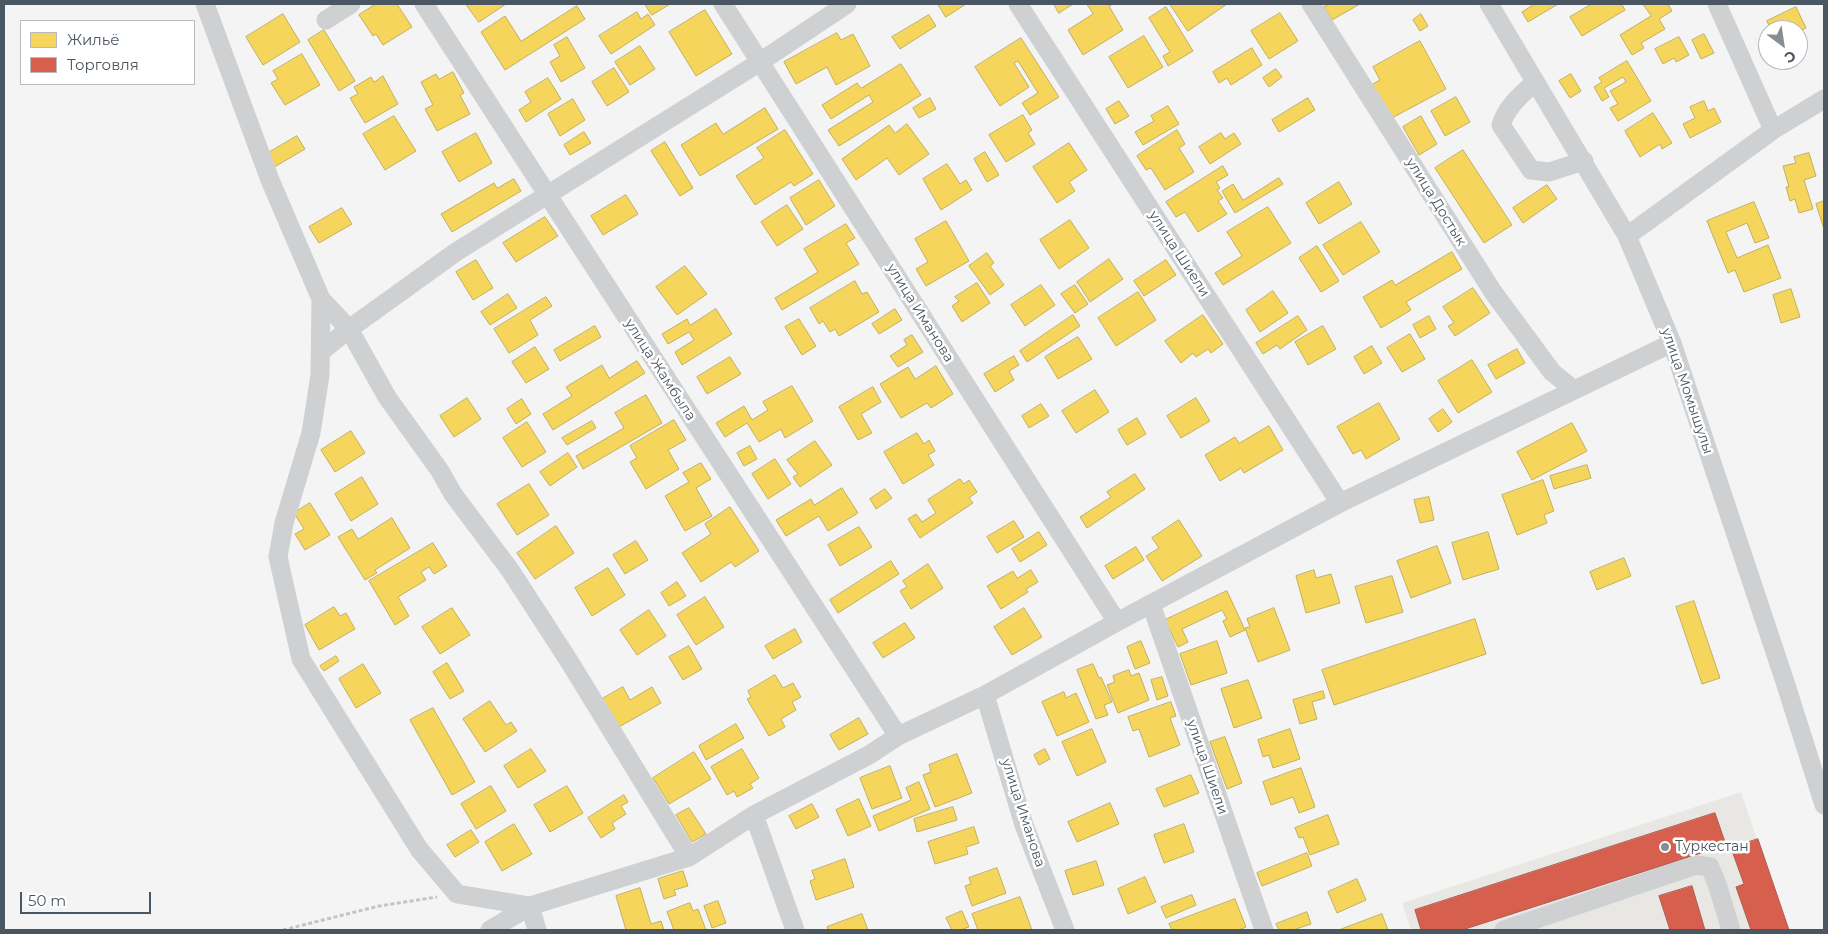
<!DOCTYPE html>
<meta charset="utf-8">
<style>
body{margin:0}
#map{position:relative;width:1828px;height:934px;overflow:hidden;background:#f4f4f4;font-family:Montserrat,sans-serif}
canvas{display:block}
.frame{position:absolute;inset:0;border:5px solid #4a5661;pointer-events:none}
.legend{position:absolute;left:20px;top:20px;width:175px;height:65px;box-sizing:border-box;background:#fff;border:1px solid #b7bbc0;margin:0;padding:6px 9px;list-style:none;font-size:15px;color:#4a5661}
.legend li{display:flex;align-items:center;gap:10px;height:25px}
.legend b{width:25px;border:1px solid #b7bbc0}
.north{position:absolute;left:1758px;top:20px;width:50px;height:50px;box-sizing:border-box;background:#fff;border:1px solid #b7bbc0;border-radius:50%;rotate:149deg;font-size:14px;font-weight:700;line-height:20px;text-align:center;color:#4a5661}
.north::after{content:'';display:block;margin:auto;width:18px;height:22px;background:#868d94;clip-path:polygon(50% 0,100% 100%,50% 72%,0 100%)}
.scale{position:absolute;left:20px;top:892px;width:131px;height:22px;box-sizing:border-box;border:2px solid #4a5661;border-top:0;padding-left:6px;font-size:15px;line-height:18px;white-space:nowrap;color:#4a5661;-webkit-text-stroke:4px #fff;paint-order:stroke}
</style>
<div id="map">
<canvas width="1828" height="934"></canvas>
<div class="frame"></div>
<ul class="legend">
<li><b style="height:14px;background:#f6d55c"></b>Жильё</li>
<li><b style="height:14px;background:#d6604d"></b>Торговля</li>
</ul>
<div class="north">С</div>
<div class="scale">50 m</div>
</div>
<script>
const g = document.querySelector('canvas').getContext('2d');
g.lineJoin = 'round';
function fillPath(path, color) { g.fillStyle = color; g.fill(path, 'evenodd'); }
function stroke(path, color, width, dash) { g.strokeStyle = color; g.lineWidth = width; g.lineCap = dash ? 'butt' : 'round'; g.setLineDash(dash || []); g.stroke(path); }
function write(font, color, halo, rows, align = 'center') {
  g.font = font + ' Montserrat,sans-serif'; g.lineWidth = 5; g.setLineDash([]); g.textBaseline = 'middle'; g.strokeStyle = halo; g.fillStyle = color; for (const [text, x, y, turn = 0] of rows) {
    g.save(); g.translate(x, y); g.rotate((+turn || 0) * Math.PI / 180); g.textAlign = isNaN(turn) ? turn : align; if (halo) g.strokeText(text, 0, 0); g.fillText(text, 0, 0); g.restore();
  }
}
fillPath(new Path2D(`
 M1741,792L1787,930H1411L1402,903Z`), '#e8e7e3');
const homes = new Path2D(`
 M376,4H397L412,27L383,45L376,34L373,36L359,15Z
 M466,4H506L479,22Z
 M645,4H670L652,15Z
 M938,4H966L946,17Z
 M1054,4H1073L1059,13Z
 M1087,4H1113L1109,6L1123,30L1083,55L1068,30L1093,14Z
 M1170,4H1227L1188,31Z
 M1330,4H1360L1332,20L1324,7Z
 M1533,4H1558L1528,22L1522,12L1533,5Z
 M1592,4H1625L1622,5L1625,10L1582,36L1570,17Z
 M1643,4H1668L1672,11L1659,19L1665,29L1641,43L1644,48L1632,55L1620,35L1651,16Z
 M577,6L585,19L505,70L481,32L505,16L521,41Z
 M1166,7L1193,51L1168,66L1163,56L1170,52L1149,18Z
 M1796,7L1806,28L1798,32V30H1771L1767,21Z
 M705,10L732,54L696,76L669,32Z
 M637,12L641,19L648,14L655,25L611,54L599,36Z
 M1280,13L1298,41L1269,59L1251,31Z
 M283,14L300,42L263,65L246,37Z
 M1421,14L1428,26L1420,31L1413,20Z
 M929,15L936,26L900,49L892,37Z
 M324,30L355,81L339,91L308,40Z
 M837,33L841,40L853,34L870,66L836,85L827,67L796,84L784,62Z
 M1704,34L1714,53L1701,59L1692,40Z
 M1144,36L1163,67L1128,88L1109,57Z
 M567,37L585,68L561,82L550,62L560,56L554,45Z
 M1679,37L1689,55L1676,62L1674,58L1663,64L1655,49Z
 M1021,38L1059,97L1030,115L1022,103L1038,93L1018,61L1014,63L1029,87L1000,106L975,67Z
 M1420,41L1446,89L1390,119L1371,85L1380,80L1373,67Z
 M640,46L655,69L630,85L615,62Z
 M1252,48L1262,65L1231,85L1227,78L1219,83L1213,72Z
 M302,54L320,85L285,105L271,83L278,79L273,71Z
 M1627,61L1651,101L1618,121L1610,108L1618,104L1610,91L1626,82L1623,77L1604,88L1609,97L1602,101L1594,87L1602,82L1599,78Z
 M901,64L921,95L839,146L828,130L873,102L869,95L831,119L822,105L857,83L861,88Z
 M614,68L629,92L607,106L592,82Z
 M1276,69L1282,77L1269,87L1263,78Z
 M453,72L464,93L460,95L470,114L437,131L425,109L433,105L421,82L436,74L439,79Z
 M1571,74L1581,91L1570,98L1559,81Z
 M383,76L398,104L365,123L350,98L358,94L354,87L371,77L374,82Z
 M548,78L561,99L526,122L519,110L531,102L525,92Z
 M1456,97L1470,122L1445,136L1431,111Z
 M930,98L936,109L919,118L913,108Z
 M1308,98L1315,110L1279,132L1272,120Z
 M573,99L585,120L560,136L548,114Z
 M1119,101L1129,116L1115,124L1106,109Z
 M1704,101L1708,111L1714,108L1721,122L1690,138L1683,124L1695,118L1690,107Z
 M1168,106L1179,124L1143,145L1135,132L1154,121L1151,116Z
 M765,108L778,129L700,176L681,145L716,123L723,134Z
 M1653,113L1672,143L1662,149L1660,144L1640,157L1625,131Z
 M1023,115L1032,130L1028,133L1035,144L1006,162L989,135Z
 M394,116L416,151L385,170L363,134Z
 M1421,116L1437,144L1419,155L1403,127Z
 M907,124L929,154L899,175L887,158L856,180L842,159L889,125L895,133Z
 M785,130L813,174L794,186L791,182L755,205L736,176L764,158L757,148Z
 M1177,130L1185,144L1179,148L1194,172L1165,190L1151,168L1146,170L1137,156Z
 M584,132L591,143L570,155L564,145Z
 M476,133L492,163L459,182L442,152Z
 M1221,133L1225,139L1234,133L1241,144L1210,164L1199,147Z
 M297,136L305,149L271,169L263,156Z
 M665,142L693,188L680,196L651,151Z
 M1069,143L1087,170L1069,182L1075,191L1057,203L1033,167Z
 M1463,150L1512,225L1484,243L1435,168Z
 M985,152L999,175L987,182L974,159Z
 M1809,153L1816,176L1804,180L1813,209L1799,213L1795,199L1790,201L1786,187H1789L1783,166L1796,163L1794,157Z
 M947,164L960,184L966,180L972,190L941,210L923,179Z
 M1223,166L1228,175L1216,182L1220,188L1217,190L1223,198L1218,201L1227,214L1198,232L1185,212L1176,217L1166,202Z
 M1279,178L1283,184L1235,213L1222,191L1233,184L1243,200Z
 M514,179L521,191L452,232L441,214L494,183L497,188Z
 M819,180L835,206L806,225L790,198Z
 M1339,182L1352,204L1319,224L1306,203Z
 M1547,185L1557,199L1523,223L1513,208Z
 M626,195L638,214L603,235L591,216Z
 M1824,201V229L1816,204Z
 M1754,202L1769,238L1755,243L1747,223L1726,232L1737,258L1768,245L1781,278L1744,292L1735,270L1728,273L1707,221Z
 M787,205L803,229L777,246L761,222Z
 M1268,207L1291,243L1223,285L1215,273L1242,256L1227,232Z
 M342,208L352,224L319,243L309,227Z
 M545,217L558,236L516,262L503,243Z
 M1070,220L1089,248L1059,269L1040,240Z
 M946,221L969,261L926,286L916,269L928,262L915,239Z
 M1361,222L1380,252L1343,275L1323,245Z
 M846,224L855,238L846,243L859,264L782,310L775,298L818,272L804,249Z
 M1317,246L1339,281L1321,292L1299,258Z
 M1452,252L1462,269L1406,302L1411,310L1381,328L1363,297L1392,280L1395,285Z
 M987,253L994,263L990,266L1004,285L990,295L969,266Z
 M1109,259L1123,279L1090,302L1077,282Z
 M476,260L493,288L473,300L456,272Z
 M1166,260L1176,275L1144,296L1134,281Z
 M685,266L707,294L677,315L656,287Z
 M855,281L862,294L867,292L879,312L839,336L835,329L830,332L823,321L819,324L810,308Z
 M977,283L990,303L962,322L952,306L959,301L955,297Z
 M1041,285L1055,305L1025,326L1011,305Z
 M1075,285L1088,304L1075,313L1061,294Z
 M1473,288L1490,313L1455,336L1448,326L1454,323L1443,307Z
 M1791,289L1800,317L1781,323L1773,295Z
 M1273,291L1288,313L1260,332L1246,310Z
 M1138,292L1156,320L1116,346L1098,318Z
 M508,294L517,308L490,325L481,312Z
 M546,297L552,306L530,320L538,335L509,353L494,329Z
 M716,309L732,334L682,365L675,352L694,340L689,332L668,344L662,334L687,319L690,325Z
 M895,309L902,320L879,334L872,324Z
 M1073,315L1080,326L1027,362L1020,351Z
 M1203,315L1223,344L1211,353L1208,349L1196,357L1193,353L1181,363L1165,341Z
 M1298,316L1307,330L1280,349L1277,345L1263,354L1256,343Z
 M1429,316L1436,329L1420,338L1413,325Z
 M799,319L816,346L802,355L785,327Z
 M595,326L601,337L560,361L554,350Z
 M1323,326L1336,349L1308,365L1295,342Z
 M1410,334L1425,359L1402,372L1387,348Z
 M912,335L923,352L898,367L890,356L907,345L904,340Z
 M1078,337L1092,359L1058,379L1045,357Z
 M1372,346L1382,363L1364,374L1354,357Z
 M535,347L549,369L526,383L512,362Z
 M1517,349L1525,363L1496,379L1488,365Z
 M1014,356L1019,365L1009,371L1014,380L995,392L984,374Z
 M730,357L741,374L707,394L697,377Z
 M1472,360L1492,392L1458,413L1438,381Z
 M637,361L645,373L553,430L543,414L572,396L566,387L602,365L609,378Z
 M936,366L953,394L931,408L927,403L901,418L880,384L908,367L915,379Z
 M792,386L813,421L785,438L781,429L759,442L747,423L725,437L716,423L744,406L752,420L768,410L763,402Z
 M873,387L881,402L861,414L872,433L858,440L839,407Z
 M1095,390L1109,412L1076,433L1062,411Z
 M646,395L662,423L583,469L576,456L624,428L615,413Z
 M467,398L481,419L454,437L440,416Z
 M1196,398L1210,421L1181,438L1167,416Z
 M522,399L531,414L516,424L507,409Z
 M1379,403L1400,439L1366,459L1361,450L1353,454L1337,427Z
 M1041,404L1049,416L1029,428L1022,416Z
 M1443,409L1452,422L1438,432L1429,419Z
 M1137,418L1146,434L1127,445L1118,430Z
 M674,420L686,440L668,450L679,469L646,489L630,462L637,458L630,446Z
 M592,421L596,428L567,445L562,438Z
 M527,422L546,452L522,467L503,438Z
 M1572,423L1587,451L1532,480L1517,452Z
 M1269,426L1283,450L1244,473L1241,468L1220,481L1205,455L1235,437L1239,443Z
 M351,431L365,453L335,472L321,450Z
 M917,433L924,444L929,440L935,451L928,455L934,465L903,484L884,452Z
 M815,441L832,465L800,487L793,477L798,474L787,460Z
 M750,446L757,459L744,466L737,453Z
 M568,453L577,467L550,486L540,472Z
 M775,459L791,484L768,499L752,474Z
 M701,463L711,479L696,488L712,516L685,531L665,496L689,482L683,473Z
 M1587,465L1591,478L1554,489L1550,476Z
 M1135,474L1145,489L1087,528L1080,517L1111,497L1107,492Z
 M362,477L378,504L351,521L335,494Z
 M960,479L964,484L969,480L977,492L969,498L973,503L920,538L908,519L916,514L922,522L936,513L928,500Z
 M1543,480L1554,511L1544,515L1547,523L1517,535L1502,495Z
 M529,484L549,515L517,535L497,504Z
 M842,488L858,513L828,531L819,516L786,536L776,520L811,499L814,505Z
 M885,489L892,498L876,509L870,499Z
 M1429,497L1434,520L1420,523L1414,500Z
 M310,503L330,535L305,550L295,534L304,529L294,513Z
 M730,507L759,551L735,567L731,562L701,582L682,553L711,534L705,524Z
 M392,518L410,548L375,570L377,573L365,580L338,537L352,529L358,539Z
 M1179,520L1202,556L1162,581L1146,556L1159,548L1152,538Z
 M1014,521L1024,537L997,553L987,537Z
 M556,526L574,553L535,579L517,553Z
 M859,527L872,547L840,566L828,545Z
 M1039,532L1047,545L1020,562L1012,549Z
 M1488,532L1499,569L1463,580L1452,543Z
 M636,541L648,560L625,574L613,555Z
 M433,543L447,566L434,574L429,567L421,572L426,580L398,597L409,616L395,625L369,581Z
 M1437,546L1451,583L1411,598L1397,561Z
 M1136,547L1144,560L1113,579L1105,566Z
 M1624,558L1631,576L1597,590L1590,572Z
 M891,561L899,574L838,613L830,600Z
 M928,564L943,588L911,609L900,591L907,587L903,581Z
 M608,568L625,595L592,616L575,588Z
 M1031,570L1038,582L1026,589L1028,592L1001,609L987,586L1013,571L1017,578Z
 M1314,570L1316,578L1331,574L1340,603L1306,613L1296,576Z
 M1392,576L1403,612L1366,623L1355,587Z
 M677,582L686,596L669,606L661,593Z
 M1227,591L1245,630L1230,637L1223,621L1227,619L1222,610L1182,629L1188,642L1178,647L1165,620Z
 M705,597L724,627L696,645L677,615Z
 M1694,601L1720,678L1702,684L1676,607Z
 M334,607L340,616L346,613L355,629L319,650L305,625Z
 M452,608L470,635L440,654L422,627Z
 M1024,608L1042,637L1012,655L994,627Z
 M1274,608L1290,650L1258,662L1245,628L1250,627L1247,619Z
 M649,610L666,636L637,655L620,630Z
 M1475,619L1486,654L1334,705L1322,670Z
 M905,623L915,638L883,658L873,643Z
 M795,629L802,642L773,659L765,646Z
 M1141,641L1150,663L1135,669L1127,647Z
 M1217,641L1227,673L1191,685L1180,654Z
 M689,646L702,669L683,680L669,657Z
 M336,656L339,661L324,671L320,666Z
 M447,663L464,691L450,699L433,672Z
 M363,664L381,693L356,708L339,679Z
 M1093,664L1099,678L1101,677L1112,702L1104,705L1108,715L1096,719L1077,670Z
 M1129,670L1131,676L1139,673L1149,700L1118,713L1107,685L1115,682L1113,676Z
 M775,675L783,688L793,683L801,697L792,702L796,710L781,719L785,727L769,736L747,699L751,697L748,691Z
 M1162,677L1168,696L1157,700L1151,680Z
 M1248,680L1262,718L1234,728L1221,689Z
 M623,687L630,700L652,687L661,703L619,727L602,699Z
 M1323,691L1325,698L1312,702L1317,719L1300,724L1293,700Z
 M1064,692L1066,698L1076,693L1089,722L1057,736L1042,702Z
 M490,701L506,725L511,722L517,731L485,752L463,719Z
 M1171,702L1176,716L1170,718L1180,745L1149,757L1139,729L1133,731L1128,717Z
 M433,708L475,782L452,795L410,720Z
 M859,718L868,734L839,750L830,735Z
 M736,724L744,738L706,760L699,746Z
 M1092,729L1106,762L1077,776L1062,742Z
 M1290,729L1300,759L1273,768L1269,755L1263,757L1258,740Z
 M1225,737L1242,783L1227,789L1210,742Z
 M531,749L546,771L518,788L504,766Z
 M742,749L759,778L750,784L753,788L737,797L734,791L727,795L711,767Z
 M1045,749L1050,759L1039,765L1034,755Z
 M694,752L711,779L669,804L653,778Z
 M957,754L972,793L935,807L923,775L931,772L929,765Z
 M890,766L902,798L872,809L860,778Z
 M1301,768L1315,807L1299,813L1293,797L1271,805L1263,782Z
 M1191,775L1199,793L1164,807L1156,789Z
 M919,782L930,809L879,831L873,816L911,800L906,788Z
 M491,786L506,811L476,829L461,804Z
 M567,786L583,813L550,832L534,805Z
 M624,795L628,802L621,806L626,814L612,823L615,829L601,838L588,818Z
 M859,799L871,826L848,836L836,810Z
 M1110,803L1119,824L1077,842L1068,822Z
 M812,804L819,817L796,829L789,816Z
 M953,807L957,820L917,832L914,819Z
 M689,808L706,834L692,842L676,815Z
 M1328,815L1339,844L1310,855L1303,837L1299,838L1295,828Z
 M514,824L532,854L502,871L485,842Z
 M1184,824L1194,852L1164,863L1154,835Z
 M974,827L979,843L966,847L968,854L935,864L928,842Z
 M471,830L479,842L455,857L447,845Z
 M1307,853L1312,866L1262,886L1257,873Z
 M845,859L854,887L816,900L810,881L815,879L812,871Z
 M1096,861L1104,885L1073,895L1065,871Z
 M997,868L1006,893L972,906L965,886L971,884L969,878Z
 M683,871L688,886L674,890L676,895L664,899L658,879Z
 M1145,877L1156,902L1128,914L1118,889Z
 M1357,879L1366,900L1337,913L1328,892Z
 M640,888L651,924L661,921L664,930H626L616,896Z
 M1192,895L1196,905L1166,918L1161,907Z
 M1020,897L1032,930H978L972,914Z
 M1235,899L1246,927L1239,930H1172L1169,924Z
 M718,901L726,923L712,928L704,906Z
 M690,903L693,911L698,909L706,930H674L667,912Z
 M962,911L969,927L960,930H952L946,918Z
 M1307,912L1311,924L1293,930H1279L1276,924Z
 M862,914L868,930H828L827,927Z
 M1382,914L1388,930H1339Z`);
fillPath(homes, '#f6d55c');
stroke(homes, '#c2af5e', 1);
const shops = new Path2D(`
 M1715,813L1726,845L1462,930H1421L1415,910Z
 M1758,839L1789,930H1751L1736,887L1744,884L1731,848Z
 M1692,886L1705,930H1670L1659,896Z`);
fillPath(shops, '#d6604d');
stroke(shops, '#ac5d53', 1);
stroke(new Path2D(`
 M283,930L379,906L437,897`), '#bcc7c4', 3, [4, 2.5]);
stroke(new Path2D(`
 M205,4L270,180L321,299L320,375L311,433L284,523L278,557L301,659L419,849L457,894L530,906
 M424,4L898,736
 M723,4L1117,622
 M1018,4L1340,503
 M1311,4L1493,292L1552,372L1574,390
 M1489,4L1627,236L1672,343L1785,682L1824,805
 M1717,4L1773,130
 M326,20L351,4
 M1535,82C1521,95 1507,106 1501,125L1531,170L1549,172L1584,161
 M1627,236L1773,130L1824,99
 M321,299L349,329L387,397L440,471L453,494L510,570L569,661L689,857
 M322,351L349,329L456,252L760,62L847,4
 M1151,604L1264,930
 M985,695L1024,825L1065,930
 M754,815L795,930
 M530,906L537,930
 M490,930L530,906L689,857L754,815L869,755L898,736L985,695L1117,622L1340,503L1672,343
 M1504,930L1696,865L1710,867L1717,884L1731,930`), '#ced0d2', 19);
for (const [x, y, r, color] of [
 [1665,847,5,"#868d94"]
]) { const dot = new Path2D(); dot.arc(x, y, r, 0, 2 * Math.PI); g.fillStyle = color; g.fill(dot); stroke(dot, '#fff', 2); }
write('14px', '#4a5661', '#fff', [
 ["улица Достык",1436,202,58],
 ["улица Шиели",1179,254,57],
 ["улица Иманова",920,313,58],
 ["улица Жамбыла",660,370,57],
 ["улица Момышулы",1687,391,71],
 ["улица Шиели",1207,767,71],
 ["улица Иманова",1023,813,72]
]);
write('14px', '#4a5661', '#fff', [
 ["Туркестан",1675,847]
], 'left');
</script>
